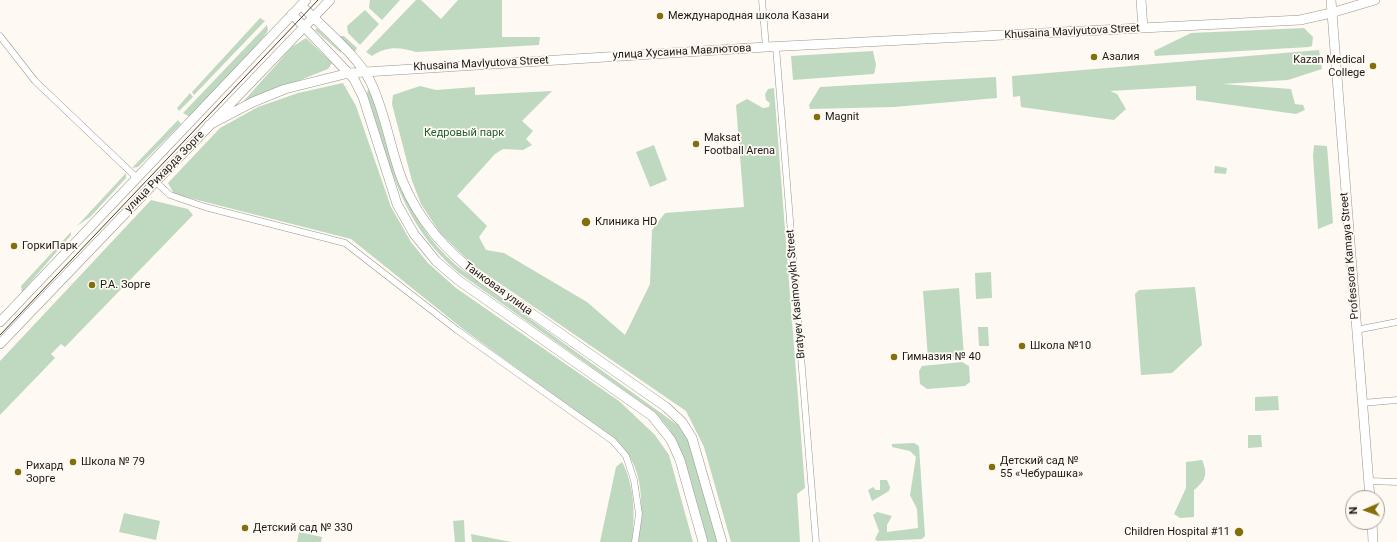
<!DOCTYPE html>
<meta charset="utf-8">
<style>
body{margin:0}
#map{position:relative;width:1397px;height:542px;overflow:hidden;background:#fef9f3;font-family:Roboto,sans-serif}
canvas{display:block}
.north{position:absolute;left:1345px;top:490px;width:40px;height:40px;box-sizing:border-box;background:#fef9f3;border:1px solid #a39f9a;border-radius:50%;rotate:268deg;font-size:11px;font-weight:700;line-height:16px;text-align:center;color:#1b1915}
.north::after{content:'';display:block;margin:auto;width:14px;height:18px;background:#836e0c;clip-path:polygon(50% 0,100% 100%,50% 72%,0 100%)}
</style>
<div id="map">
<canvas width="1397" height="542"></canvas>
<div class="north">N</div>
</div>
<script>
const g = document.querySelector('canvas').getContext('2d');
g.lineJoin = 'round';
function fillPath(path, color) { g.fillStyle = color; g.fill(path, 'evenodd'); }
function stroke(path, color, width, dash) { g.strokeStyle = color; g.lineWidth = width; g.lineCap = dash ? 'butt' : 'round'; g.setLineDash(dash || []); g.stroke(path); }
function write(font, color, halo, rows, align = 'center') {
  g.font = font + ' Roboto,sans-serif'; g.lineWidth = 3.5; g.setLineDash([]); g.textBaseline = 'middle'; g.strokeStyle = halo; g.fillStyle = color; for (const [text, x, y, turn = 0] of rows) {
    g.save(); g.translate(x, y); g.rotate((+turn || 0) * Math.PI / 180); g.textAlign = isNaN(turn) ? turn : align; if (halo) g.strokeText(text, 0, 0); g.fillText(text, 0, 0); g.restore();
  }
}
fillPath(new Path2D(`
 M370,0H400L382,20L369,8Z
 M416,0H421L441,19L458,0H502V37H540L539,45L416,52C399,47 387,46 372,56L366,52Z
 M365,10L379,24L360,45L348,33L347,26Z
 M260,18L265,21L194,95L192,92Z
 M267,25L268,30L266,34L246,58L190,117L183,113Z
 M317,28L341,51V53L315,30Z
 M1304,28L1313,37L1312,46L1309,47L1155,56L1154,51L1191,33Z
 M341,36H344L357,48L355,52L351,50L338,39Z
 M306,38L332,63L328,69L242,103L292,47Z
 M1319,50L1322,69L1288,80L1222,84L1291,89L1295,104L1303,105L1305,110L1296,114L1196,100V86L1110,91L1117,94L1126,109L1114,120L1021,107L1020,96L1013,97L1012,76Z
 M873,51L876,65L874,74L793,80L791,56Z
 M996,77L997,98L894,107L810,109L809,105L820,87Z
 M343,83L356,106L391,207L411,242L428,263L456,288L619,401L655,435L669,455L693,542H638C642,514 645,481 629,456C625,450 619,445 614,439L463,329L351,239L174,194L168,183L220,128L258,107L298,93Z
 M420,86L436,90L475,87V95L552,91L522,121L533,131L526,139L532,145L523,150L503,149L495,154L457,196L487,226L479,237L486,250L504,253L587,302L625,335L650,284L652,230L665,213L744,207L736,105L747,99L763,108L769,107L770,103L766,100L765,94L768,89L774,88L805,488L797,494L800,542H731L704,447L686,411L473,265L440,233L421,204L412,181L392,104L393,95Z
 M368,89L371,93C393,162 403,222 462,270L679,426L688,440L718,542H706L678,446L669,429L656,413L459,273C400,223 390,164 367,94Z
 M190,93L193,97L179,111L177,108Z
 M178,120L181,124L138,167L132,168Z
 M654,145L667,180L650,187L636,152Z
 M1314,145L1327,146L1333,223L1318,229L1313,156Z
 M1215,166L1227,168L1226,174L1214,173Z
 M126,173V178L90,217L77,226Z
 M151,200L188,209L193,215L65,347L61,344L51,354L55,358L0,415V361Z
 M71,232V235L22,292L21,286Z
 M991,272L992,298L976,299L975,273Z
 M1195,287L1202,345L1172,373L1141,375L1135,294L1139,290Z
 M959,288L964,356L928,359L923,291Z
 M978,327H988L989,346H979Z
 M962,362L969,366L970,382L965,386L927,389L920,384L919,371L922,366Z
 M1278,396L1279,410L1255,411V397Z
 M1248,435H1261L1262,447L1248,448Z
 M914,443L919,446L925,536L922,539L877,541L875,539L879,531L873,515L877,512L892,516L887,525V532L918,528L917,509L910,495L916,457L910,451L892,447V444Z
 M1202,460C1208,474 1206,480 1194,490V517L1180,518L1174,514L1186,488V462Z
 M622,462C635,486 635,516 632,542H600L616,467Z
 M880,480H887L890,487L889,491L872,501L868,490L873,487L876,490H880Z
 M124,513L160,521L156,540L119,532Z
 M464,520L465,542H455L453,521Z
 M299,532L322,537L321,542H297Z
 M471,534L511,542H472Z`), '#bed9c0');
const street = new Path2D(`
 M762,0L766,47
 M0,36L35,81L137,178
 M776,47L816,542
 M156,182L170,195L205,207L345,243L457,330L613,441L626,456L634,480L639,514L635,542
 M1356,330L1397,322
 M1362,403L1397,400
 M1369,481L1397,482`);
const secondary = new Path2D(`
 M1141,0L1143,28
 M1331,0L1370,498
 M301,5C321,26 358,56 370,81C386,113 390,150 403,182C420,223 447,251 481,278L666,407L682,422L692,438L722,542
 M292,14L354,79L363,97L397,204L414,234L436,261L458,280L652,416L671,440L680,460L703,542
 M209,125L253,102L285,89L349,73L766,47L1300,20L1331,13L1375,0
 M0,322L306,0
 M0,344L330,0
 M1372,522L1373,542`);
stroke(street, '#9c948a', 7);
stroke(secondary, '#9c948a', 10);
stroke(street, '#fff', 6);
stroke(secondary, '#fff', 9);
stroke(new Path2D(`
 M0,335L318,0`), '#42403b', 1);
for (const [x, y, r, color] of [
 [660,16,4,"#836e0c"],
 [1094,57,4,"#836e0c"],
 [1373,66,4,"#836e0c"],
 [817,117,4,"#836e0c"],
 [696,144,4,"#836e0c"],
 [586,222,5,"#836e0c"],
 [14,246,4,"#836e0c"],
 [92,285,4,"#836e0c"],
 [1022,346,4,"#836e0c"],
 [894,357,4,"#836e0c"],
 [73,462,4,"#836e0c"],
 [992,467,4,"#836e0c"],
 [18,472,4,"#836e0c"],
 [245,528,4,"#836e0c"],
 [1239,532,5,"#836e0c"]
]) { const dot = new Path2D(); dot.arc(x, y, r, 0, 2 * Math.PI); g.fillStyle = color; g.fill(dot); stroke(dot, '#fef9f3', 1.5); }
write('11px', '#1b1915', '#fef9f3', [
 ["Международная школа Казани",668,16],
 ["Азалия",1102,57],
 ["Kazan Medical",1365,60,"right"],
 ["College",1365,73,"right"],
 ["Magnit",825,117],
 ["Maksat",704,138],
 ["Football Arena",704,151],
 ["Клиника HD",595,222],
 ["ГоркиПарк",22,246],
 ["Р.А. Зорге",100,285],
 ["Школа №10",1030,346],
 ["Гимназия № 40",902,357],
 ["Детский сад №",1000,461],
 ["55 «Чебурашка»",1000,474],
 ["Школа № 79",81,462],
 ["Рихард",26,466],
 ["Зорге",26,479],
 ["Детский сад № 330",253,528],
 ["Children Hospital #11",1230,532,"right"]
], 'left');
write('11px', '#1b1915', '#fef9f3', [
 ["Khusaina Mavlyutova Street",1072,32,-3],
 ["улица Хусаина Мавлютова",682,52,-3],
 ["Khusaina Mavlyutova Street",481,64,-3],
 ["улица Рихарда Зорге",165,172,-46],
 ["Professora Kamaya Street",1350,256,-95],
 ["Танковая улица",498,289,36],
 ["Bratyev Kasimovykh Street",796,294,-95]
]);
write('11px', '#1e5e2b', '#fef9f3', [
 ["Кедровый парк",464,133]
]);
</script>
